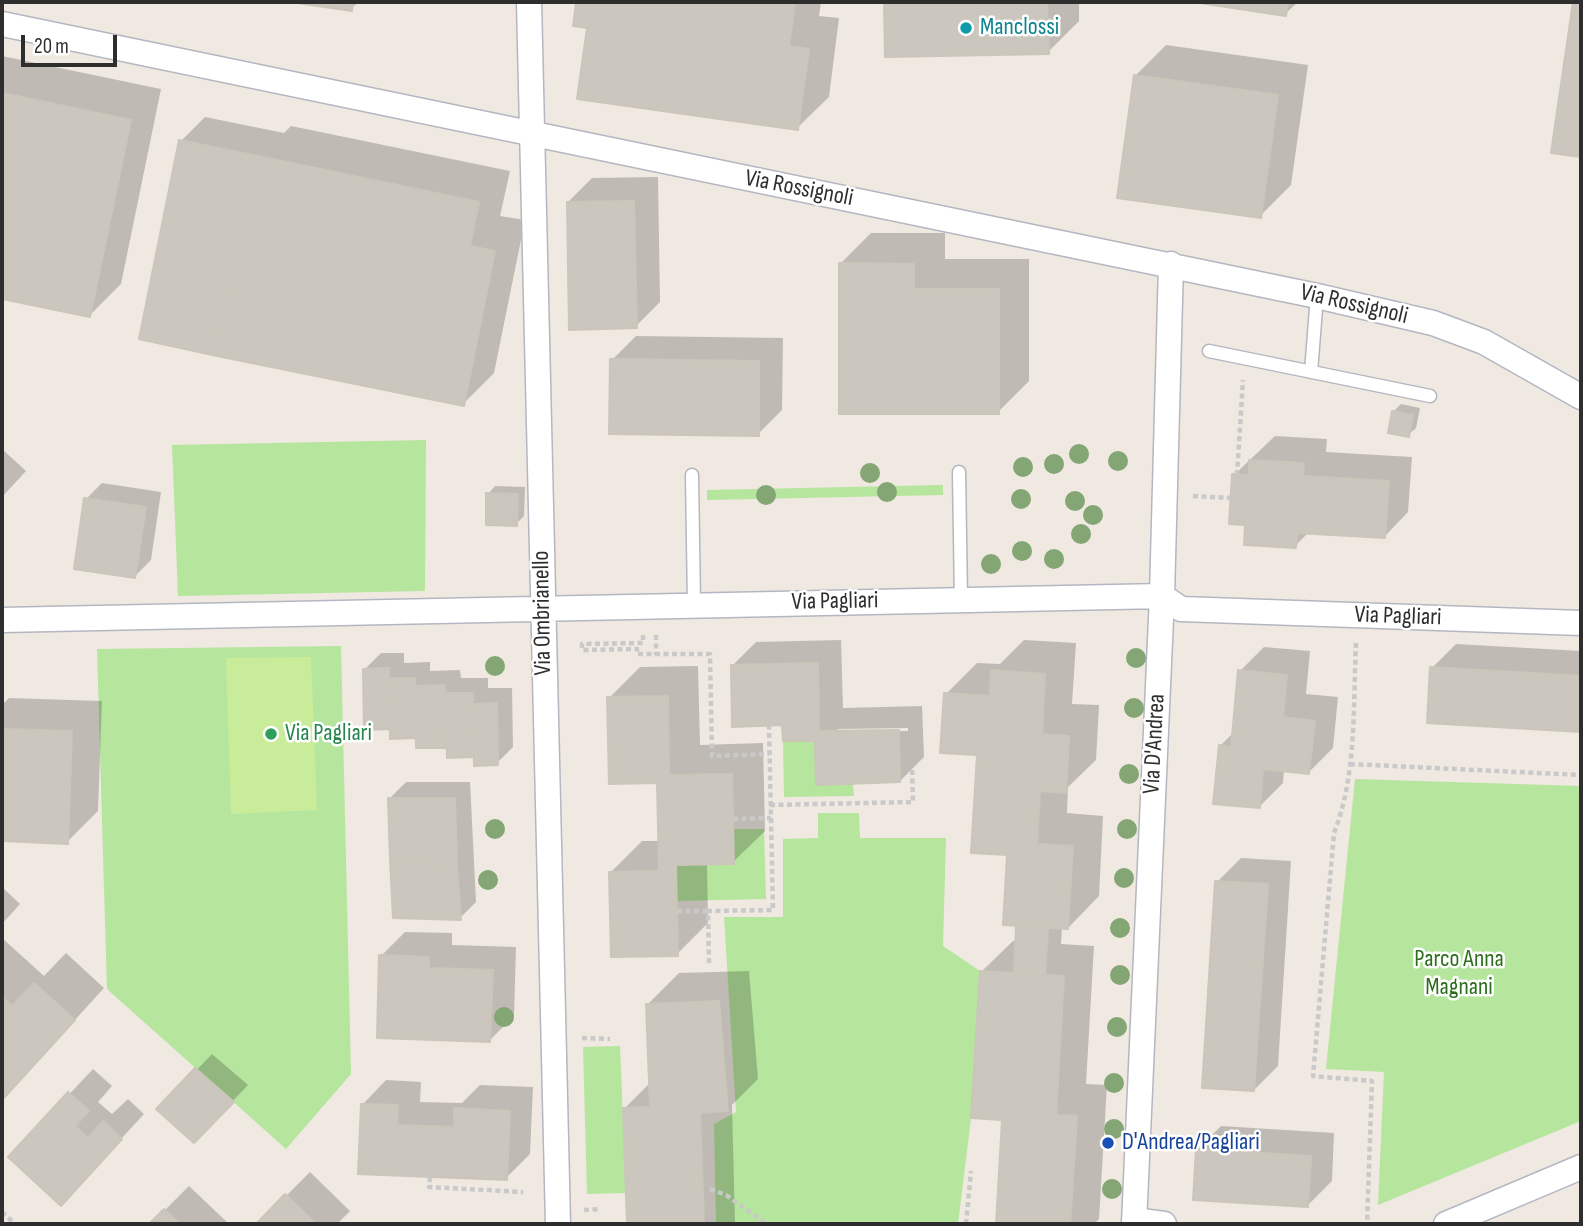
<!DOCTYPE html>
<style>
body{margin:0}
#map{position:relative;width:1583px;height:1226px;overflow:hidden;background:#efe9e1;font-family:"Sofia Sans Condensed",sans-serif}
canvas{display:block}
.frame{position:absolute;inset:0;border:4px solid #2e2e2e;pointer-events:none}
.scale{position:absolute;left:21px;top:35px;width:96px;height:32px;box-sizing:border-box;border:4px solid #2e2e2e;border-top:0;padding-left:9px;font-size:21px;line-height:24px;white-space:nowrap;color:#2e2e2e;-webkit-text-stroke:5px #fff;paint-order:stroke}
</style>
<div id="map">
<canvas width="1583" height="1226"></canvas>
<div class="frame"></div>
<div class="scale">20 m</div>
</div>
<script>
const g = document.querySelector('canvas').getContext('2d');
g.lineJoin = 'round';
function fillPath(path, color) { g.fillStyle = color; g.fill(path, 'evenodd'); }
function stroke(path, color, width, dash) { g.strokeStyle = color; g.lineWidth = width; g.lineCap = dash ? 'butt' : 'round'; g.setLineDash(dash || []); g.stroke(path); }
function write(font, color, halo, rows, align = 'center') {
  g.font = font + ' "Sofia Sans Condensed",sans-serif'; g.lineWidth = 5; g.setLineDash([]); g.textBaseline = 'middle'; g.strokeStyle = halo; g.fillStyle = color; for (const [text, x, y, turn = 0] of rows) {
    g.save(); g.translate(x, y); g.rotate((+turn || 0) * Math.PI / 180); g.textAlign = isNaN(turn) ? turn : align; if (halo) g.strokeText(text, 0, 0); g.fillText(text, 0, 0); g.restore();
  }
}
fillPath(new Path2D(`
 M426,440L425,591L178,596L172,445Z
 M943,485V495L707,500V490Z
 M341,646L351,1074L286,1149L107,989L97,649Z
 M783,741H815L816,784H853L854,796L784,797Z
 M1355,779L1581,786V1121L1378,1205L1384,1072L1326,1069Z
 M818,813H859L860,838H946L943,946L980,971L971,1118L958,1224H716L714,1124L736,1112L724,917H783V839L818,838Z
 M734,829H764L766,899L677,901L676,865L734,864Z
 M620,1046L626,1193L587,1194L583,1047Z`), '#b6e59e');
fillPath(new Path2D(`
 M311,657L317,810L231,814L226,658Z`), '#c9ec9a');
fillPath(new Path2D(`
 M303,2H358L351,9Z
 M578,2H821L819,16L839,18L829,97L797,128L589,26L575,24Z
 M886,2H1079V21L1048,52L887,55Z
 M1205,2H1298L1285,14Z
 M1575,2H1581V155L1553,151Z
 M1166,45L1308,65L1291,185L1260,216L1135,76Z
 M2,56L161,89L121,284L90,315L2,297Z
 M205,117L284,133L291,126L510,171L500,216L525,220L494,373L463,404L181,141Z
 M658,177L660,302L636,326L568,202L592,178Z
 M871,233H945V259H1029V381L998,412L840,264Z
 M636,336L783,338L782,410L758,434L612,360Z
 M1401,404L1420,408L1416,428L1408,435L1393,412Z
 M1275,436L1327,439L1326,452L1412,457L1408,512L1385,536L1309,532L1295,546L1247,523L1234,475Z
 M2,449L26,471L2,497Z
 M102,483L161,492L151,560L135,576L86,499Z
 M495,486L525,487L524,516L516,524L488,494Z
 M841,640L843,708L922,706L924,757L900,781L784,724L732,666L756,642ZM908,728V731L838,732V729Z
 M1024,640L1076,643L1072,704L1099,705L1096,760L1068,787L1067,813L1103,816L1099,896L1068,928L1062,927L1061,944L1094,946L1086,1084L1107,1085L1099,1219L1094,1224H997L1004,1118L981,972L1013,941H1017L1020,925L1009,853L978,753L946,694L977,663L1000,664Z
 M1456,644L1581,651V730L1429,721L1432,668Z
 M1264,647L1310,651L1306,694L1338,697L1333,748L1309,772L1284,770L1283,783L1259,807L1220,746L1234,732L1240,671Z
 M381,653H404V663L430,662V671L460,670L461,678H488V688H512L513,747L497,763L448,746L418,747V736L392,727L365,669Z
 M698,666L700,745L763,743L765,831L733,862L707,863L708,923L677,954L611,872L642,841H660L659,781L609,698L640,667Z
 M9,698L102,701L98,811L67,842L2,840V705Z
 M406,782H470L476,902L460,918L390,798Z
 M1241,858L1291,861L1278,1066L1254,1090L1217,882Z
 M2,887L20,904L2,924Z
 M405,932L452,933V945L516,947L514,1016L490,1040L381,956Z
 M2,938L44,976L66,953L104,988L2,1100Z
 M749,971L758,1079L732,1105L735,1222L629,1224L624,1109L651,1082L648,1004L679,973Z
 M212,1054L248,1085L210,1125L159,1109Z
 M93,1069L112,1086L98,1102L112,1114L128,1099L144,1114L84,1179L10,1157Z
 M386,1080L421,1082L420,1102L462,1103L480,1085L533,1087L530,1154L506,1178L360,1172L363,1104Z
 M1221,1126L1334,1133L1332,1181L1308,1205L1197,1150Z
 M310,1172L350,1211L337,1224H258Z
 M189,1186L229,1224H151Z
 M528,1223V1224H466Z`), '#0003');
const building = new Path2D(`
 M290,2H353L352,11Z
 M576,2H795L789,46L809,49L798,130L577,99L587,28L573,26Z
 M884,2H1047L1049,54L885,57Z
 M1193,2H1288L1286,16Z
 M1573,2H1581V157L1551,153Z
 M1134,75L1278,95L1261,218L1117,198Z
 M2,93L131,120L90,317L2,299Z
 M179,140L258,156L217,356L139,339Z
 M258,156L479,202L470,246L495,251L464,406L217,356Z
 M634,201L637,328L569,330L567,202Z
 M839,263L914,264V289H999V414H839Z
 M610,359L759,361V436L609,434Z
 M1392,411L1413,415L1409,437L1388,433Z
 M1249,460L1304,463L1303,476L1389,481L1385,538L1297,533L1296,548L1244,545L1245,525L1229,524L1232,474L1249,475Z
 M486,493L518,494L517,526L486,525Z
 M84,498L146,507L135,578L74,569Z
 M818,663L819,731L899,730L900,782L816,785L815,741H783L782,725L732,727L731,665Z
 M1430,667L1581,676V732L1427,723Z
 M389,668L390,729L364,730L363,669Z
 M991,670L1045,674L1042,734L1069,736L1066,793L1040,791L1037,844L1073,846L1068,929L1003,925L1007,855L971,853L977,755L940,753L944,693L990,696Z
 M1238,670L1287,675L1283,717L1315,721L1309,774L1263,769L1260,808L1213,804L1219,745L1231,747Z
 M389,678H415L416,738L390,739Z
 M445,685L446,748H416L415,686Z
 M445,693H473L474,757L447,758Z
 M668,696L669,775L732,774L734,864L676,865L678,956L611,957L609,872L659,871L657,783L609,784L607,697Z
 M497,703L498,765L474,766L473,704Z
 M2,729L72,731L68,844L2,841Z
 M388,798H455L457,867L390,860Z
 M390,860L457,867L461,920L393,918Z
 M1215,881L1268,884L1254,1091L1202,1088Z
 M1016,926L1048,928L1045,975L1014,973Z
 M379,955L429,957V968L493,970L490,1042L377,1038Z
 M980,971L1064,976L1056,1115L1077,1116L1070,1224H996L1002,1120L971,1118Z
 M34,983L75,1020L2,1100V997L12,1006Z
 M719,1001L728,1111L700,1113L704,1224H627L623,1108L650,1107L646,1004Z
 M195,1068L234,1102L194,1143L156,1109Z
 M68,1092L89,1111L75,1126L88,1138L103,1121L122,1139L61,1206L8,1157Z
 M361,1104L398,1105L397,1125L454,1127V1108L510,1111L507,1180L358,1174Z
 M1196,1149L1311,1156L1308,1207L1193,1200Z
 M285,1194L316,1224H256Z
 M164,1209L180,1224H149Z`);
fillPath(building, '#cbc7bf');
stroke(building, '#cbc5ba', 2);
const service = new Path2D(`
 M1209,351L1430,396
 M1311,372L1317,296
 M959,472L961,600
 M692,475L694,605`);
const minor = new Path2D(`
 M529,2L558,1224
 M2,24L1317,296L1433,323L1484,342L1581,397
 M2,620L1162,596L1181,609L1581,623
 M1134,1220L1164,1224
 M1134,1224L1162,596L1171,264
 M1446,1224L1581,1167`);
stroke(service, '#b4b7c1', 15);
stroke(minor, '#b4b7c1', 27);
stroke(new Path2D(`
 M1237,475L1243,380
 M1193,496L1231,498
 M643,635V643L582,644V650L637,649V654H710L712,756L769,754
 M656,635V655
 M1356,643C1353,705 1357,775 1334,833L1313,1076L1372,1081L1367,1224
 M1350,764L1581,775
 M770,805L913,802L912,768
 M733,819L771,818
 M677,911H708
 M709,963L708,911L773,910L769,726
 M582,1038L610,1039
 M430,1177L429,1187L523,1192
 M710,1189L726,1195L767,1224
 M584,1210L601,1209
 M2,1212L15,1224
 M966,1224L971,1171`), '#c9c9c9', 4.5, [5, 3.5]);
stroke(service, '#fff', 12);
stroke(minor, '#fff', 24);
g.fillStyle = '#84a574';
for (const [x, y] of [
 [1079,454],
 [1118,461],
 [1054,464],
 [1023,467],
 [870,473],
 [887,492],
 [766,495],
 [1021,499],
 [1075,501],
 [1093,515],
 [1081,534],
 [1022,551],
 [1054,559],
 [991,564],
 [1136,658],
 [495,666],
 [1134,708],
 [1129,774],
 [495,829],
 [1127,829],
 [1124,878],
 [488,880],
 [1120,928],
 [1120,975],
 [504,1017],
 [1117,1027],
 [1114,1083],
 [1114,1129],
 [1112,1189]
]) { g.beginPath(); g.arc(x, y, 10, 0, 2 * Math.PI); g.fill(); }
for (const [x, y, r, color] of [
 [966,28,7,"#0f9aa8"],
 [271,734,7,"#2e9e5b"],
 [1108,1143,7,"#1a4fb4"]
]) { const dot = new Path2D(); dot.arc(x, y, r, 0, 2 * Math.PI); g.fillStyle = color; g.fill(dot); stroke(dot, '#fff', 2.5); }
write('24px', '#0d838f', '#fff', [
 ["Manclossi",980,28]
], 'left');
write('24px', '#2e2e2e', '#fff', [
 ["Via Rossignoli",799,189,11],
 ["Via Rossignoli",1354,305,13],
 ["Via Pagliari",835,602,-1],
 ["Via Ombrianello",543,613,-91],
 ["Via Pagliari",1398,617,2],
 ["Via D'Andrea",1155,744,-87]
]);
write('24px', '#27864d', '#fff', [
 ["Via Pagliari",285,734]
], 'left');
write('24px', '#2c6e1b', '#fff', [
 ["Parco Anna",1459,960],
 ["Magnani",1459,988]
]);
write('24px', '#164399', '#fff', [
 ["D'Andrea/Pagliari",1122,1143]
], 'left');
</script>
